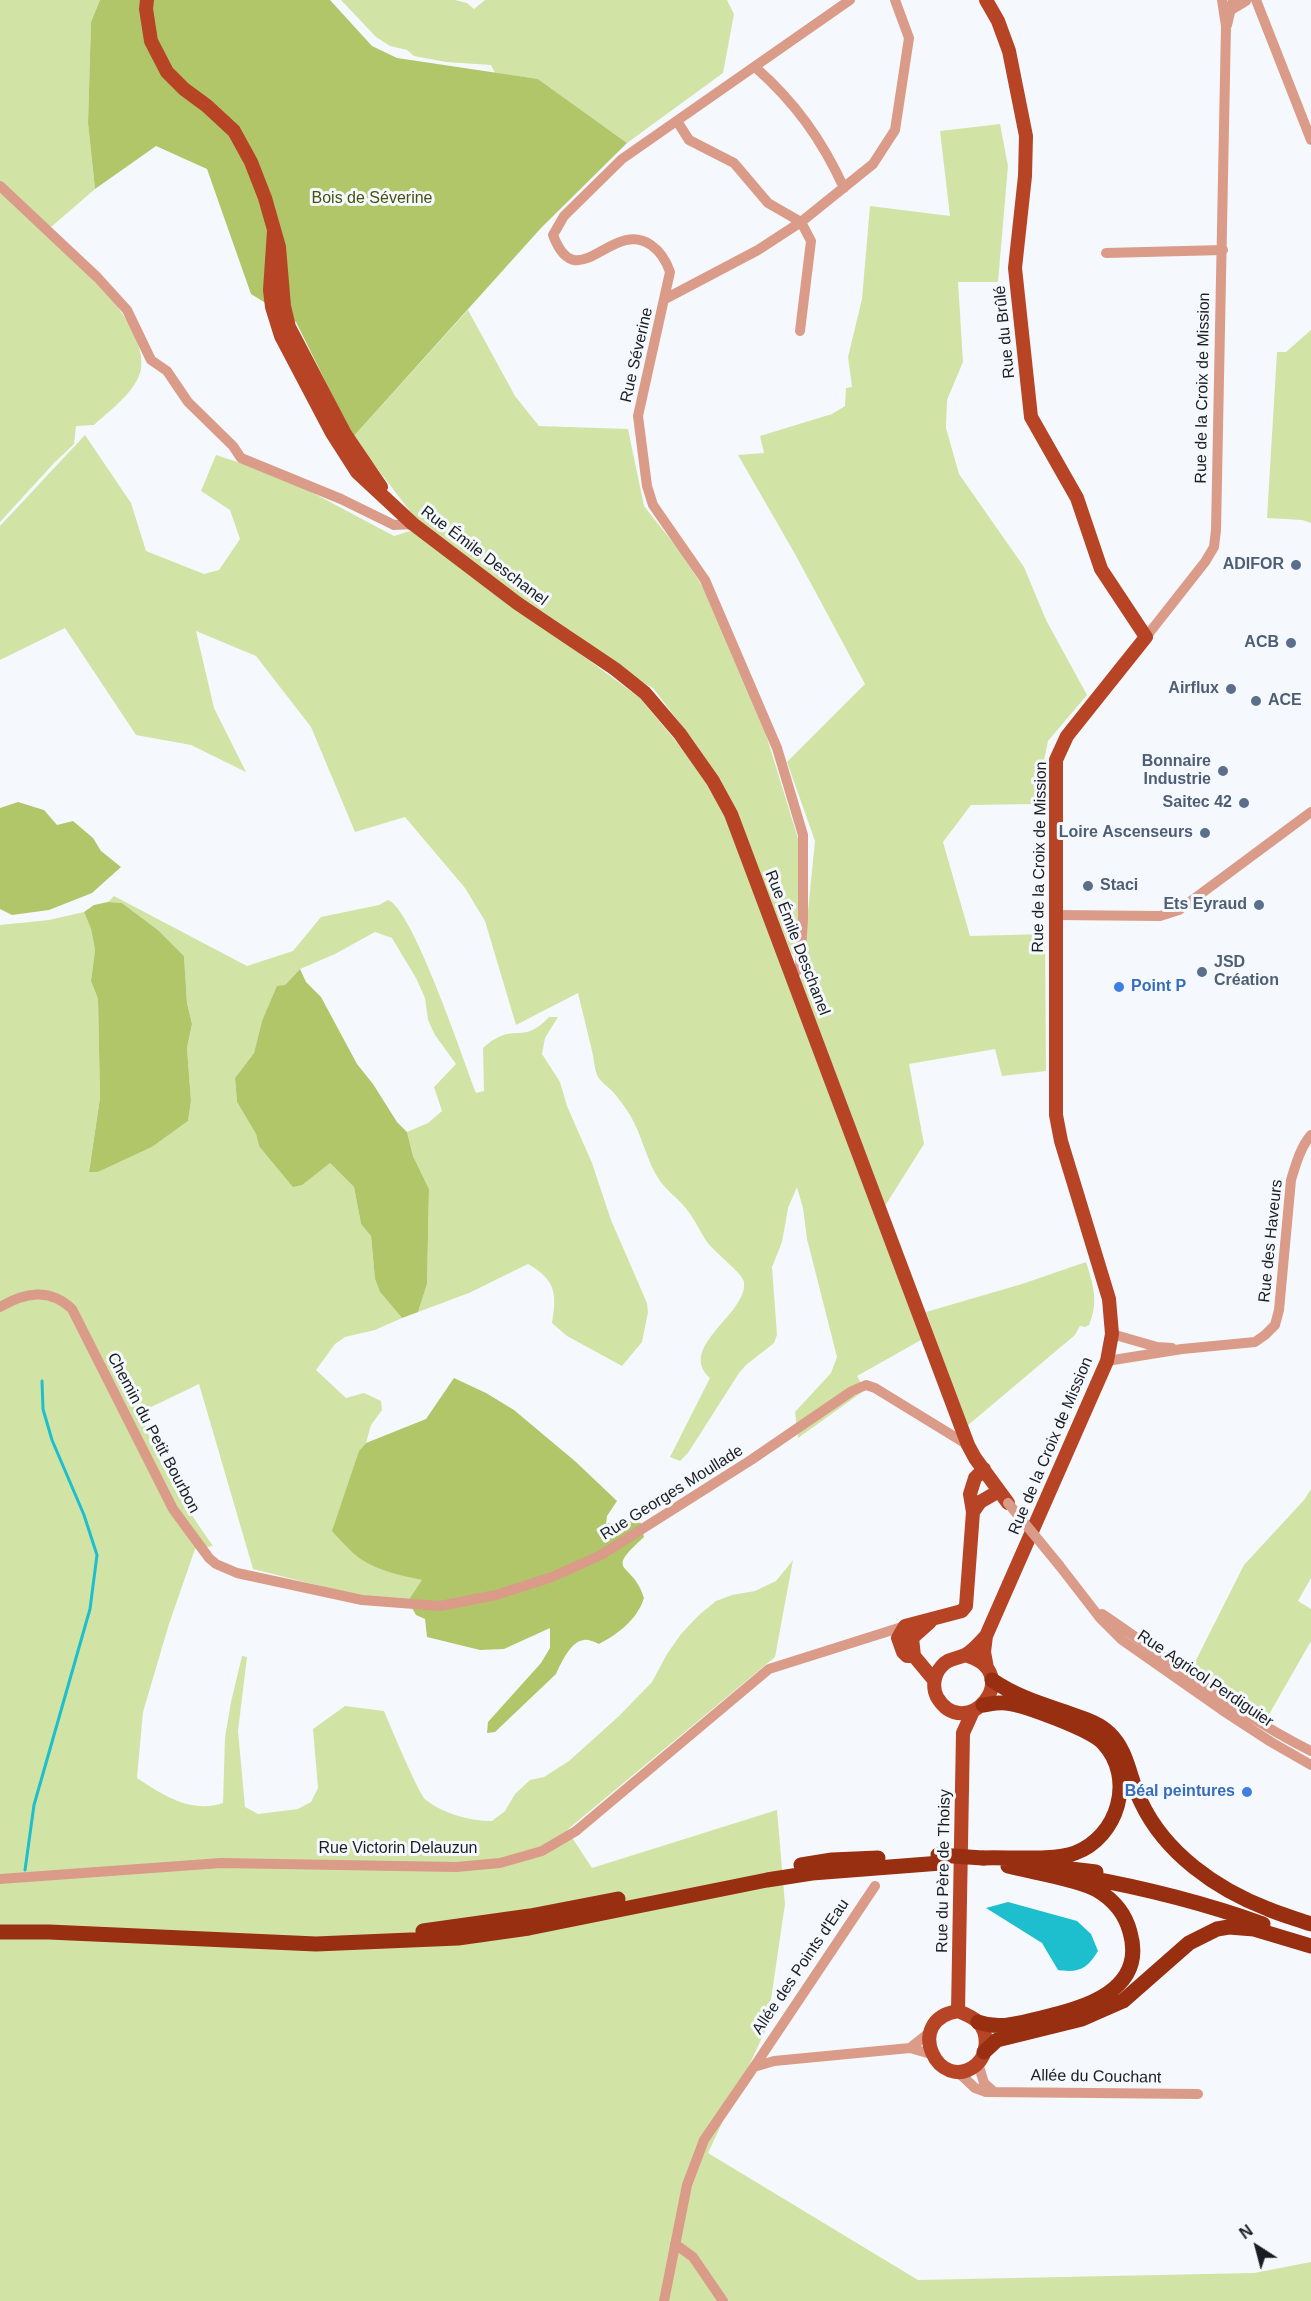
<!DOCTYPE html>
<meta charset="utf-8">
<style>
body{margin:0}
#map{position:relative;width:1311px;height:2301px;overflow:hidden;background:#f5f9fd;font-family:Helvetica,sans-serif}
canvas{display:block}
.north{position:absolute;left:1227px;top:2217px;width:60px;height:60px;-webkit-text-stroke:4px #f5f9fd;paint-order:stroke;rotate:324deg;font-size:16px;font-weight:700;line-height:24px;text-align:center;color:#1a1e21}
.north::after{content:'';display:block;margin:auto;width:21px;height:27px;background:#1a1e21;clip-path:polygon(50% 0,100% 100%,50% 72%,0 100%)}
</style>
<div id="map">
<canvas width="1311" height="2301"></canvas>
<div class="north">N</div>
</div>
<script>
const g = document.querySelector('canvas').getContext('2d');
g.lineJoin = 'round';
function fillPath(path, color) { g.fillStyle = color; g.fill(path, 'evenodd'); }
function stroke(path, color, width, dash) { g.strokeStyle = color; g.lineWidth = width; g.lineCap = dash ? 'butt' : 'round'; g.setLineDash(dash || []); g.stroke(path); }
function write(font, color, halo, rows, align = 'center') {
  g.font = font + ' Helvetica,sans-serif'; g.lineWidth = 6; g.setLineDash([]); g.textBaseline = 'middle'; g.strokeStyle = halo; g.fillStyle = color; for (const [text, x, y, turn = 0] of rows) {
    g.save(); g.translate(x, y); g.rotate((+turn || 0) * Math.PI / 180); g.textAlign = isNaN(turn) ? turn : align; if (halo) g.strokeText(text, 0, 0); g.fillText(text, 0, 0); g.restore();
  }
}
fillPath(new Path2D(`
 M0,0H100L91,22L88,123L95,189L50,228C76,257 149,328 141,369C137,391 109,411 94,425L76,426L74,444L54,463L0,522Z
 M341,0H455L467,3L474,9L485,0H727L734,14L723,73L627,143L538,79L495,73L491,65L446,62L414,56L407,50L390,46L376,37Z
 M1000,124L1008,166L998,282H958L963,362L947,400L946,428L959,474L1024,567L1046,620L1087,695L1048,741L1035,804L971,805L943,842L970,936L1045,934L1046,1071L1002,1076L995,1049L909,1064L924,1144L885,1206L801,981L815,841L787,762L865,684L795,554L738,455L764,453L760,436L832,414L845,406L846,388L852,387L848,357L862,299L870,206L950,216L940,131Z
 M468,310L515,396L539,426L628,429L644,506L678,549L705,590L764,728L800,845V904L796,952L792,955L738,816L725,789L697,746L653,688L632,677L573,632L486,574L416,519L353,437Z
 M1311,330V523L1302,520L1267,518L1277,352H1286Z
 M85,435L131,503L146,551L204,574L219,570L240,539L230,510L201,491L216,455L283,477L394,536L410,531L419,535L640,698L704,775L729,822L921,1340L857,1376L865,1390L798,1438L795,1412L831,1373L837,1357L807,1239L803,1208L797,1187L788,1208L782,1242L772,1267L777,1335L774,1343L746,1365L739,1373L688,1453L680,1461L670,1457L710,1378C676,1347 748,1314 744,1282C743,1273 712,1251 705,1239C698,1227 692,1215 683,1205C674,1195 665,1189 658,1178C646,1159 642,1135 630,1115C625,1107 618,1097 611,1090C607,1086 601,1082 598,1077C595,1071 594,1062 593,1055C588,1034 583,1014 578,993L516,1025L485,921L465,888L405,817L355,832L311,727L256,656L196,631L214,708L246,772L191,745L136,735L65,628L0,660V526Z
 M114,896L247,966L293,951L321,917L379,905L388,900C413,909 464,1062 476,1093L484,1091L483,1048C487,1045 490,1041 495,1039C516,1026 525,1043 549,1017H558L545,1038L542,1054L560,1082L567,1106L592,1163L611,1220L647,1303L648,1312L642,1342L622,1366L567,1336L552,1323C557,1294 556,1280 528,1264L469,1293L418,1312L427,1284L429,1189L413,1156L407,1132L428,1123L442,1111L434,1087L456,1064L435,1035L428,1020L425,998L416,978L392,938L375,932L335,954L300,969L285,985L262,1021L254,1053L235,1078L237,1102L256,1134L259,1146L330,1163L354,1187L361,1224L371,1236L375,1279L380,1292L402,1318L375,1330L345,1337L335,1344L316,1370L346,1398L364,1393L381,1401L382,1410L371,1425L366,1443L359,1451L344,1543C365,1567 393,1573 423,1580L408,1601L360,1596L253,1569L199,1384L143,1411C147,1451 190,1513 213,1546L195,1549L169,1624L143,1712L137,1778C162,1795 192,1814 223,1803L225,1737L231,1702L242,1656L247,1657L238,1731L245,1807L258,1814L298,1809L311,1802L318,1788L313,1729L345,1706L384,1711C390,1725 419,1795 426,1800C444,1814 470,1821 492,1821L505,1811L515,1794L530,1780L544,1777L569,1761L619,1716L652,1682L667,1654L681,1634L699,1615L716,1601L732,1595L755,1591L776,1581L793,1560L775,1657L567,1830L592,1868L777,1810L785,1904L767,2027L708,2153L918,2280L1254,2273L1311,2262V2301H0V925L49,920L84,912L91,929L95,950L91,981L98,999L100,1098L89,1171L98,1172L152,1147L188,1121L191,1101L187,1048L192,1024L187,1003L184,956L158,930L122,903L108,902Z
 M1086,1262C1093,1284 1099,1302 1089,1325L1085,1327L1080,1326L1075,1335L967,1426L926,1312L1022,1284Z
 M1311,1489V1578L1298,1601L1311,1609V1641L1267,1718L1192,1668L1244,1565L1304,1500Z`), '#d2e3a6');
fillPath(new Path2D(`
 M100,0H330L372,46L397,58L538,79L627,143L541,228L353,437L296,322L251,294L207,169L156,146L95,189L88,123L91,22Z
 M18,802L44,810L57,825L73,821L93,838L101,851L121,867L92,893L49,910L12,915L0,909V808Z
 M108,902L122,903L158,930L184,956L187,1003L192,1024L187,1048L191,1101L188,1121L152,1147L98,1172H89L100,1098L98,999L91,981L95,950L91,929L84,912L94,905Z
 M300,969L306,982L321,997L357,1064L373,1084L397,1122L407,1132L413,1156L429,1189L427,1284L418,1312L402,1318L380,1292L375,1279L371,1236L361,1224L354,1187L330,1163L302,1185L293,1187L259,1146L256,1134L237,1102L235,1078L254,1053L262,1021L277,986L285,985Z
 M454,1378L486,1393L514,1410L576,1462L617,1501L607,1516L606,1524L628,1520L641,1523L644,1537C602,1575 633,1560 644,1598C637,1620 618,1634 599,1644C594,1642 589,1639 584,1640C571,1641 561,1663 556,1674L495,1732L487,1733L488,1722L541,1663L550,1648V1628L504,1649L480,1650L427,1637L425,1619L416,1615L408,1601L422,1580C398,1575 370,1569 352,1552C345,1545 338,1538 332,1531L359,1451L366,1443L426,1419Z`), '#b0c669');
fillPath(new Path2D(`
 M1008,1902L1077,1921L1091,1934L1098,1951C1087,1969 1079,1973 1058,1970L1042,1943L986,1908Z`), '#1dbfce');
stroke(new Path2D(`
 M25,1870L34,1805L90,1609L97,1555L84,1515L52,1440L43,1409L42,1381`), '#1dbfce', 3);
stroke(new Path2D(`
 M1256,0L1311,140
 M1231,10L1246,1
 M1227,25L1233,0
 M755,67C795,102 822,140 844,188
 M677,121L689,140L734,163L768,203L801,222
 M0,186L98,278L127,310L151,360L167,371L188,402L233,446L241,458L341,499L394,525L413,524
 M1106,253L1223,250
 M665,299L758,250L801,222L873,164L895,130L909,38L895,0
 M800,331L811,241L801,222
 M1146,637L1205,562L1214,547L1216,530L1226,26L1222,0
 M1055,915L1160,916L1179,910L1311,812
 M792,977L800,967L803,919V835L777,748L705,580L653,505L647,486L638,416L670,272C666,260 661,252 651,245C612,218 577,299 553,235L564,216L622,159L850,0
 M0,1307C24,1293 49,1287 72,1309L173,1509L209,1558L216,1564L237,1573L362,1600L440,1606L496,1595L552,1577L601,1555L751,1460L852,1391L866,1385L875,1388L968,1445
 M1112,1334L1157,1347L1172,1348
 M1107,1361L1182,1349L1255,1342L1265,1335L1275,1325L1279,1310L1291,1180C1296,1164 1300,1148 1311,1135
 M1059,1565L1100,1618L1122,1640L1222,1710L1271,1742L1311,1765
 M1102,1614C1171,1660 1236,1714 1311,1751
 M0,1879L221,1863L456,1867L500,1863L542,1851L576,1831L769,1669L905,1626
 M910,2048L929,2033
 M978,2063L984,2083L993,2091
 M754,2067L875,1886
 M957,2071L975,2088L986,2092L1198,2094
 M675,2244L693,2257L723,2301
 M664,2301L687,2185L704,2140L754,2067L774,2061L910,2048L931,2054`), '#db9b89', 10);
stroke(new Path2D(`
 M147,0L146,9L151,41L167,72L184,89L207,106L234,131L251,162L265,198L279,247L284,306L289,327L345,434L381,487
 M986,0L998,21L1009,51L1026,136L1025,176L1015,268L1031,417L1077,498L1101,569L1146,637L1067,736L1056,760V1115L1061,1141L1109,1299L1112,1334L1107,1361L986,1636L984,1652L987,1668
 M274,231L270,290L272,307L281,336L332,433L357,472L413,524L517,603L615,669L645,693L680,734L713,781L731,814L968,1445L975,1458L1008,1503
 M973,1512L980,1502L999,1491
 M965,1655C1028,1673 965,1745 937,1697C932,1687 934,1675 941,1667C947,1658 957,1659 965,1655C973,1651 980,1642 986,1636
 M914,1656L912,1638L930,1622
 M934,1680L914,1656H907L903,1652L898,1638L905,1626L962,1611L966,1606L973,1512L970,1494L975,1478L984,1469
 M958,2011L963,1733L973,1711
 M958,2011C965,2014 973,2017 978,2022C989,2033 988,2055 976,2065C939,2095 902,2020 958,2011Z`), '#b64425', 14);
stroke(new Path2D(`
 M992,1680C1015,1696 1041,1704 1068,1713C1081,1718 1098,1722 1109,1733C1129,1752 1129,1779 1141,1802C1165,1853 1216,1889 1268,1909C1282,1915 1297,1919 1311,1924
 M983,1705C990,1704 999,1702 1006,1703C1025,1705 1091,1730 1103,1743C1136,1778 1118,1837 1075,1853C1054,1861 1008,1857 983,1858
 M801,1865L832,1860L878,1858
 M1037,1865L1096,1872
 M1083,1877C1145,1888 1204,1903 1263,1924
 M423,1931L530,1916L618,1899
 M0,1932H49L316,1944L458,1938L529,1928L767,1880L812,1873L941,1863
 M978,2022C1000,2030 1019,2023 1041,2018C1083,2008 1147,1991 1130,1932C1125,1913 1114,1900 1097,1890C1078,1879 1031,1872 1008,1866
 M984,2052L997,2040L1082,2019L1123,2001L1189,1943L1217,1929L1229,1927L1254,1929L1311,1946`), '#982f11', 15);
stroke(new Path2D(`
 M1008,1503L1059,1565`), '#db9b89', 10);
stroke(new Path2D(`
 M938,1855L983,1858`), '#982f11', 15);
for (const [x, y, r, color] of [
 [1296,565,6,"#5c6f8a"],
 [1291,643,6,"#5c6f8a"],
 [1231,689,6,"#5c6f8a"],
 [1256,701,6,"#5c6f8a"],
 [1223,771,6,"#5c6f8a"],
 [1244,803,6,"#5c6f8a"],
 [1205,833,6,"#5c6f8a"],
 [1088,886,6,"#5c6f8a"],
 [1259,905,6,"#5c6f8a"],
 [1202,972,6,"#5c6f8a"],
 [1119,987,6,"#3f7fe0"],
 [1247,1792,6,"#3f7fe0"]
]) { const dot = new Path2D(); dot.arc(x, y, r, 0, 2 * Math.PI); g.fillStyle = color; g.fill(dot); stroke(dot, '#f5f9fd', 2); }
write('16px', '#45520d', '#f5f9fd', [
 ["Bois de Séverine",372,199]
]);
write('16px', '#1a1e21', '#f5f9fd', [
 ["Rue du Brûlé",1005,332,-96],
 ["Rue Séverine",637,355,-77],
 ["Rue de la Croix de Mission",1203,388,-89],
 ["Rue Émile Deschanel",484,556,37],
 ["Rue de la Croix de Mission",1040,857,-89],
 ["Rue Émile Deschanel",797,943,69],
 ["Rue des Haveurs",1271,1241,-84],
 ["Chemin du Petit Bourbon",153,1433,62],
 ["Rue de la Croix de Mission",1051,1446,-67],
 ["Rue Georges Moullade",672,1493,-32],
 ["Rue Agricol Perdiguier",1205,1679,34],
 ["Rue Victorin Delauzun",398,1849],
 ["Rue du Père de Thoisy",944,1871,-89],
 ["Allée des Points d'Eau",801,1967,-56],
 ["Allée du Couchant",1096,2077,1]
]);
write('bold 16px', '#4e5e75', '#f5f9fd', [
 ["ADIFOR",1284,565],
 ["ACB",1279,643],
 ["Airflux",1219,689],
 ["ACE",1268,701,"left"],
 ["Bonnaire",1211,762],
 ["Industrie",1211,780],
 ["Saitec 42",1232,803],
 ["Loire Ascenseurs",1193,833],
 ["Staci",1100,886,"left"],
 ["Ets Eyraud",1247,905],
 ["JSD",1214,963,"left"],
 ["Création",1214,981,"left"]
], 'right');
write('bold 16px', '#366cbe', '#f5f9fd', [
 ["Point P",1131,987],
 ["Béal peintures",1235,1792,"right"]
], 'left');
</script>
